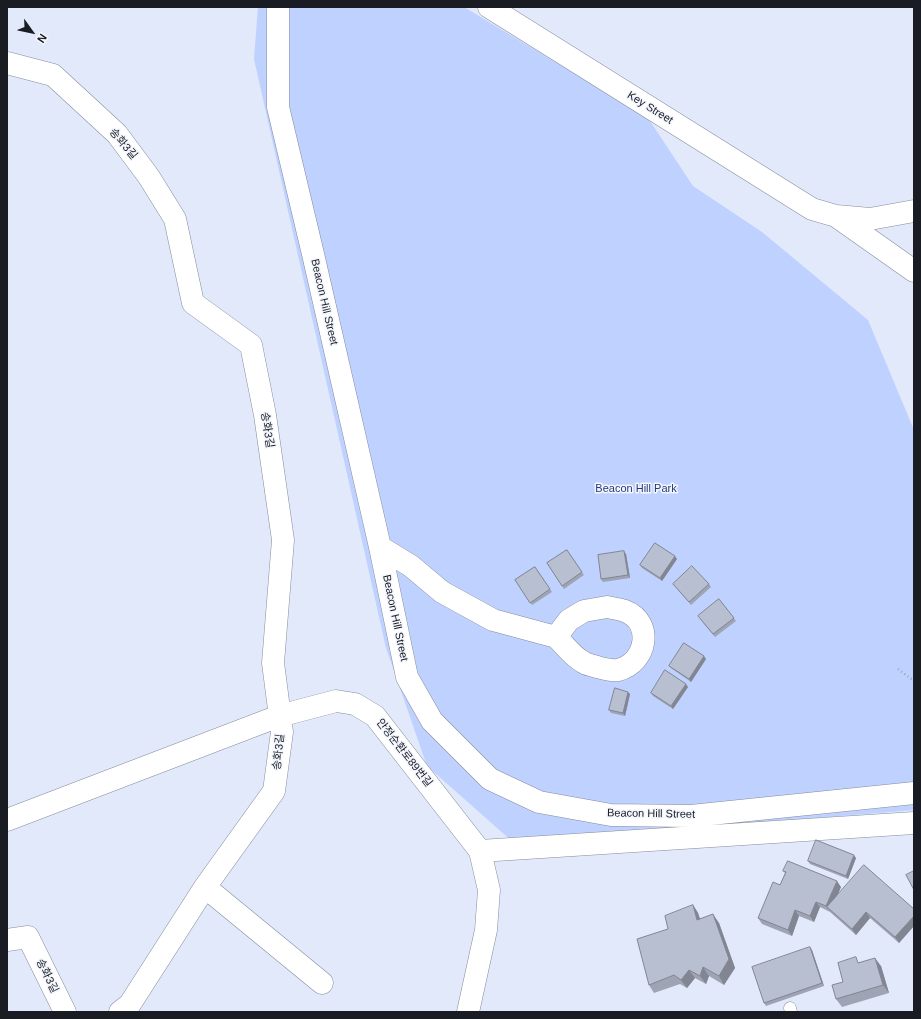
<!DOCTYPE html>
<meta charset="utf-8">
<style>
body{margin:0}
#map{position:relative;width:921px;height:1019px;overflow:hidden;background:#e1e9fb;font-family:Helvetica,sans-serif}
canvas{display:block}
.frame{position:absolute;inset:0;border:8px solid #191c22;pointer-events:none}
.north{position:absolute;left:12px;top:12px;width:40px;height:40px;-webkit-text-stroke:3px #f3f6fd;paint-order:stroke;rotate:123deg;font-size:11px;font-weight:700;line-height:16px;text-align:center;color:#191c22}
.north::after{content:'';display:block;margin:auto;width:14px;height:18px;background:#191c22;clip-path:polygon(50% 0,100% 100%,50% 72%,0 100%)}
</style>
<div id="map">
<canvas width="921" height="1019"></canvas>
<div class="frame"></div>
<div class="north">N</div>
</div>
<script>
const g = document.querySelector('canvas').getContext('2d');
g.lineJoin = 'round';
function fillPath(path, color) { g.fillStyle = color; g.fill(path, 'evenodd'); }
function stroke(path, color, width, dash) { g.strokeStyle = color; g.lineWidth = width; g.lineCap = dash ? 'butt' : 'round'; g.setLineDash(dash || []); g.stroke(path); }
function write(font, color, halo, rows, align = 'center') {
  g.font = font + ' Helvetica,"Noto Sans KR",sans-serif'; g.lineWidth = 3; g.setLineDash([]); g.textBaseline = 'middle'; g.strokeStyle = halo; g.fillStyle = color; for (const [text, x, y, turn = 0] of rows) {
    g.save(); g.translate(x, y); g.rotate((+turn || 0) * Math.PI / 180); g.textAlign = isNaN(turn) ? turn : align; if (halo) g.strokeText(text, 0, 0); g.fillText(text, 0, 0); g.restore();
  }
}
fillPath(new Path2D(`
 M258,7H464L648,118L693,186L762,232L868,320L914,430V810L514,843L427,766L386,648L254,59Z`), '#bfd1ff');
const service = new Path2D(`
 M790,1008L791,1012`);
const minor = new Path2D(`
 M278,7V107L313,254L380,547L407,677L432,721L490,779L539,802L611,815L691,816L914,793
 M7,63L53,75L117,134L149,177L175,219L193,303L251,345L265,415L283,540L273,663L282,732L274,791L205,887L130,1004L120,1012
 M380,547L411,566L442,592L493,620L556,637
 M607,607C612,608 619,609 625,611C654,622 647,663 618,670C611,671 604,669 597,667C592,665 587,665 583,662C572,656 565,645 556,637L569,620L584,611Z
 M7,820L279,716L336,701L355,704L375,716L480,851L489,890L486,930L468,1012
 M480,851L914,823
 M205,887L322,983
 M7,940L28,937L65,1012`);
const tertiary = new Path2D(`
 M489,7L812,209L836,216L870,219L914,211
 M836,216L914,271`);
stroke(service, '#858c9c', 13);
stroke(minor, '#858c9c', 23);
stroke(tertiary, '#858c9c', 23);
stroke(new Path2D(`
 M898,669L914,681`), '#9fa5b3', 2.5, [1, 3]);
stroke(service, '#fff', 12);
stroke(minor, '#fff', 22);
stroke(tertiary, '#fff', 22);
fillPath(new Path2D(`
 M567,550L584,575L564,589L547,563Z
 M626,554L630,578L603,582L601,579Z
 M677,559L662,581L642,568L640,565Z
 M535,567L552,592L532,605L515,580Z
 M673,584H709L711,587L691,605Z
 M719,599L736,621L715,637L700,619Z
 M706,659L691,682L671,668L669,666Z
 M688,687L673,709L653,696L651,693Z
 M630,694L625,716L611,713L609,710Z
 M856,858L848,879L810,864L808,861Z
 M783,871L841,887L837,895L914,909V926L899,943L870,918L856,935L830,912L820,907L814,922L799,916L792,936L762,924L758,918L780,885L785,873Z
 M693,905L698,913L700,919L719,923L735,968L724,985L709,976L706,984L695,978L687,988L680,984L654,993L649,985L668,929Z
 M812,950L824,986L766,1006L764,1003Z
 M860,962L881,966L889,993L842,1007L836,999L843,982Z`), '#9ea4b4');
fillPath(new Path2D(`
 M624,551L626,554L630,578L628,575Z
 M675,556L677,559L662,581L660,578Z
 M704,656L706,659L691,682L689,679Z
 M686,684L688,687L673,709L671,706Z
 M628,692L630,694L625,716L623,713Z
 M854,855L856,858L848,879L846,876Z
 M837,881L841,887L831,911L826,906Z
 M816,902L820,907L814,922L810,916Z
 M693,905L698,913L703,928L697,920Z
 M795,910L799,916L792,936L788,930Z
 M866,912L870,918L856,935L852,929Z
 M713,914L719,923L735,968L724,985L719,976Z
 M914,916V926L899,943L895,937Z
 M810,947L812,950L824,986L822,983Z
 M875,958L881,966L889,993L883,985Z
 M703,967L709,976L706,984L700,976Z
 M689,970L695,978L687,988L681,980Z`), '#818692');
const building = new Path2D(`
 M655,543L675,556L660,578L640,565Z
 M567,550L582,572L562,586L547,563Z
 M624,551L628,575L601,579L598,555Z
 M692,566L709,584L689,602L673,584Z
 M535,567L550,589L530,603L515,580Z
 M719,599L734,618L713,634L698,616Z
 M684,643L704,656L689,679L669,666Z
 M665,670L686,684L671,706L651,693Z
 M615,688L628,692L623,713L609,710Z
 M816,840L854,855L846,876L808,861Z
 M788,861L837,881L826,906L816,902L810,916L795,910L788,930L758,918L773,882L780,885L786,872L783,871Z
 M864,865L914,909V916L895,937L866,912L852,929L827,907Z
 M914,871V890L906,875Z
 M693,905L697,920L713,914L729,959L719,976L703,967L700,976L689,970L681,980L674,975L649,985L637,939L668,929L665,916Z
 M810,947L822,983L764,1003L752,967Z
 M856,957L858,963L875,958L883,985L836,999L832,985L843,982L838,963Z`);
fillPath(building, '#b8bfd1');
stroke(building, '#818692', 1);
write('11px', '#191c22', '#f3f6fd', [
 ["Key Street",650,108,32],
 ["송화3길",123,144,50],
 ["Beacon Hill Street",324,302,77],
 ["송화3길",267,430,81],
 ["Beacon Hill Street",395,618,78],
 ["송화3길",279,752,-84],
 ["안정순환로89번길",404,753,52],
 ["Beacon Hill Street",651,814,1],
 ["송화3길",47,976,64]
]);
write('11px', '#25397d', '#f3f6fd', [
 ["Beacon Hill Park",636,489]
]);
</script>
